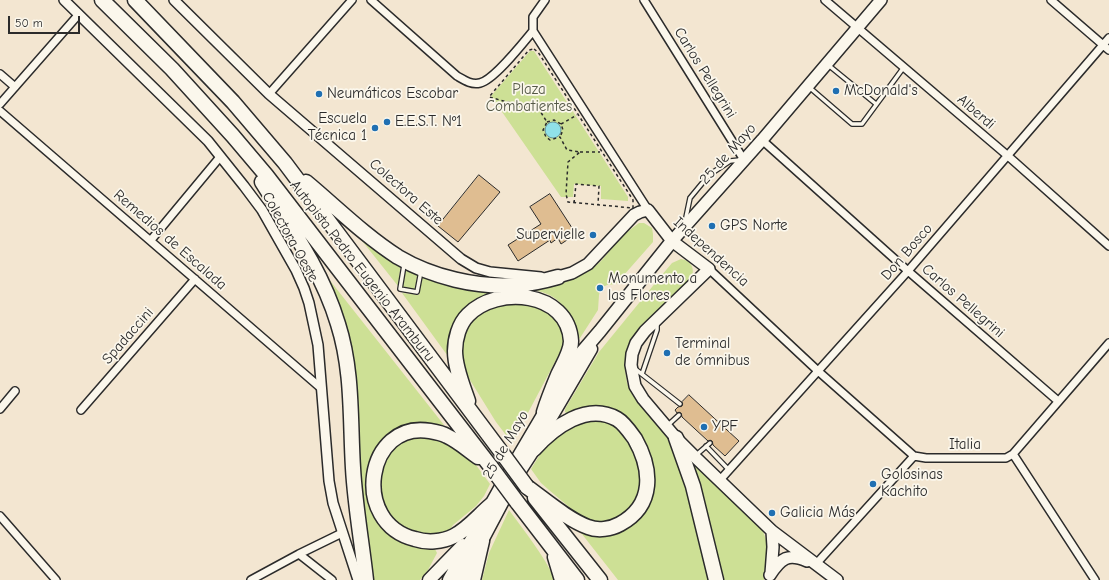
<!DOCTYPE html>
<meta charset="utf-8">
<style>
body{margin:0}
#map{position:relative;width:1109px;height:580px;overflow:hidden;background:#f3e6d1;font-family:"Comic Neue",sans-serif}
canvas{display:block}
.scale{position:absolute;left:8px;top:16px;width:72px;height:18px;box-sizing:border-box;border:2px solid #2b2b2b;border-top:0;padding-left:5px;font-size:12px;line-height:14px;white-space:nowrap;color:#2b2b2b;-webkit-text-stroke:3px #fbf7ec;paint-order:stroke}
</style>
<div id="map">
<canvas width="1109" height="580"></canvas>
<div class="scale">50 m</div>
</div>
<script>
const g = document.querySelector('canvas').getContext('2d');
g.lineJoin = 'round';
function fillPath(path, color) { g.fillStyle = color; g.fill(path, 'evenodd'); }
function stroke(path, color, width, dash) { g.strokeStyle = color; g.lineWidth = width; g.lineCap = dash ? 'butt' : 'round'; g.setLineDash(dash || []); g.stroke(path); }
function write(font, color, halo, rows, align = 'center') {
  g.font = font + ' "Comic Neue",sans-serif'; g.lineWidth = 3.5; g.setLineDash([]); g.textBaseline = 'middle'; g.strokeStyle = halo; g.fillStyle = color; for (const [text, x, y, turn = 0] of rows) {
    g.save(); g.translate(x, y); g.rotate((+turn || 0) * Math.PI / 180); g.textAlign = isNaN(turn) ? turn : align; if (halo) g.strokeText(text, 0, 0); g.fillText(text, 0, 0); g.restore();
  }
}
fillPath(new Path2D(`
 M530,51H534L628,197V201L601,199V186L574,184L573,197H561L491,96Z
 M639,223H644L652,228L653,234V242L616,284L607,285L601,288L599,295L598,310L580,338L576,341C574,329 573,317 564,307C561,304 557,299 553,297C528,282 480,289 463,312C458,319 452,350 450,359L402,293L419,295L423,273L535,286L566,282L589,271L601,261L622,236L631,229Z
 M355,232L401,263L398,286Z
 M681,259C693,261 695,270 691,280L633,337L626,355L625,370L627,383L633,396L671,441L688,484L711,580H618L578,529L607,531L652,491C658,464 648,444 630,424C622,416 615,408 602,406C596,405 588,406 581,409C576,410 572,413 567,414L565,412V409L599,352L661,276L672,263Z
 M406,266L418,270L415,290L403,287Z
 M328,278L444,425L442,426L431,423H413L398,427L387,436L378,447L370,467L375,515L433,545L437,553L428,570L420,580H369L332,290Z
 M499,302H535L558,318L565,343L512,443L496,422L465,372C458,352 462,321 481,310C487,307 493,304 499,302Z
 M589,417L613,421L638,453L644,491L630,512L609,522L599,523L590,521L581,517L549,490L541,483L531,469L547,443L560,433Z
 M410,434L442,440L473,461L490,484L484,496L476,506L453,525L448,532L423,537L393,524L376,487L385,453Z
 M690,461L752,519L763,531L767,543L768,554L764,573V580H721Z
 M509,510C525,532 544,555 555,580H482L489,553Z`), '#cde095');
const water = new Path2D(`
 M545 130a8 8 0 1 1 16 0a8 8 0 1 1-16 0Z`);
fillPath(water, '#90e1e9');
stroke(water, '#68989d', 1);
const building = new Path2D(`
 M479,175L500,192L458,242L438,226Z
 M550,194L576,234L561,244L558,238L551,243L550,240L518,261L508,245L541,224L530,207Z
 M689,395L739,441L725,456L713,445L712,441H708L682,417L681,413H677L675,410L678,407L682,406V402Z`);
fillPath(building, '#dfbd91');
stroke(building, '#2b2b2b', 1);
const service = new Path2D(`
 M827,64L876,104
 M809,87L852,124H862L904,67
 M685,222L690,198L709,175L730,161L740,160
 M404,265L400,289L417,292L421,271
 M634,368L680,404
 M642,374L657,330V323
 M667,426L679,415
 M706,446L729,470
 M695,456L710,443`);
const minor = new Path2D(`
 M371,0L457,76C464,80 471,85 480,83C494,80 523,43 533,31V17L545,0
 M644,0L744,160
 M825,0L1008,156L1109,246
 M1051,0L1109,50
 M533,31L648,210
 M0,74L15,87
 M269,94L352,0
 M0,104L79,14
 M0,111L322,389
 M762,140L908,271L1058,401
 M151,240L220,157
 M709,269L818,371L914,456
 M0,409L15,391
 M81,410L195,279
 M1013,454L1095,580
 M914,456L926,458H1006L1013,454L1109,343
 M720,480L908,271L1109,38
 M0,516L56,580
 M299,554L332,580
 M816,564L914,456
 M251,580L299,554L342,533`);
const tertiary = new Path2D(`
 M64,0L208,141L244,186L262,210L296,270L304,288L309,303L318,345L329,481L333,503L358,580
 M174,0L269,94L461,259L476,268L490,272L541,277`);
const secondary = new Path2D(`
 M672,241L762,140L881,0
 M558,277L572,273L588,264L634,215L640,212L648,210L672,241L709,269L645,331L636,343L632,354L631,365L635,386L643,399L676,438L695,457L772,531L837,580
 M771,573L773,547L772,531
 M770,575C781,558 788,553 807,561`);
const primary = new Path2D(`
 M429,580L463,545
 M449,580L507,476L576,359L600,331L672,241
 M461,580L514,480L534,449L550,419L591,349`);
const motorway = new Path2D(`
 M102,0L172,69L233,136L266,175L491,467
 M135,0L233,102L285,163L502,453
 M262,182C291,228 322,271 338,324C353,371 350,419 353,468C355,505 362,543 366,580
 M306,182C336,207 365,236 398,257C432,277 477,288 516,285C530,284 544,281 558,277
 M468,401C463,386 455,368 455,351C455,339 459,324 468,315C497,285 568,291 571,341C571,352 563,364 558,375C553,387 548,399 544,412
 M676,438L693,486L716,580
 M478,457C468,450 458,441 447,436C442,433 436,432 430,431C366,420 350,523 415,539C427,543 442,542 454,536C468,529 479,515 491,505
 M527,487C544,499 568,520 588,527C598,531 611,529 620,524C655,505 652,469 635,439C630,432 624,423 617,419C587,402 554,427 534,449
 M535,498L600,580
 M517,502L577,580
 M555,557L562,580
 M473,580L482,541`);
stroke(service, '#2b2b2b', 6);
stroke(minor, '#2b2b2b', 10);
stroke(tertiary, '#2b2b2b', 12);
stroke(secondary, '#2b2b2b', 14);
stroke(primary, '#2b2b2b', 15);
stroke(motorway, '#2b2b2b', 17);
stroke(new Path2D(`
 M534,49L538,52L633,200V208L568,202L566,194L568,162L580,152L567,150L560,137L550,140L546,137L543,130L547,122L540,111L489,97L529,50Z
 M547,122L554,120L561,124L563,130L560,137
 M561,124L577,115
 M580,152H600
 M574,203L576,184L599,186L598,205`), '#2b2b2b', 1.5, [3, 3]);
stroke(service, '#fbf7ec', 3.5);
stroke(minor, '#fbf7ec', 7);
stroke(tertiary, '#fbf7ec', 9);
stroke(secondary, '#fbf7ec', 11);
stroke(primary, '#fbf7ec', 12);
stroke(motorway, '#fbf7ec', 14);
const motorwayBridge = new Path2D(`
 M502,453L527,487
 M491,467L517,502`);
stroke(motorwayBridge, '#2b2b2b', 17, []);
stroke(motorwayBridge, '#fbf7ec', 14);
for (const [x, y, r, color] of [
 [836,91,4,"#1f6fb2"],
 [319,94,4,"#1f6fb2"],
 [387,122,4,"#1f6fb2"],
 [375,128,4,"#1f6fb2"],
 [712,226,4,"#1f6fb2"],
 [593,235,4,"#1f6fb2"],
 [600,288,4,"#1f6fb2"],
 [667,353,4,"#1f6fb2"],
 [704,427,4,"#1f6fb2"],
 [873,484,4,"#1f6fb2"],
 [772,513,4,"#1f6fb2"]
]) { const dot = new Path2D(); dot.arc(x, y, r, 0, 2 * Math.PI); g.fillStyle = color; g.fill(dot); stroke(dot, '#fbf7ec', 1.5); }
write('15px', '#2b2b2b', '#fbf7ec', [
 ["Carlos Pellegrini",705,73,58],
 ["Alberdi",976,112,41],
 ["25 de Mayo",728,154,-48],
 ["Colectora Este",406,192,41],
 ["Colectora Oeste",290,237,61],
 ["Remedios de Escalada",170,240,41],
 ["Independencia",711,252,42],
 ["Don Bosco",907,252,-49],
 ["Autopista Pedro Eugenio Aramburu",362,271,52],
 ["Carlos Pellegrini",963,301,41],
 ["Spadaccini",128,336,-49],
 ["25 de Mayo",506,445,-60],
 ["Italia",965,445]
]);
write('15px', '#545846', '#fbf7ec', [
 ["Plaza",529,90],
 ["Combatientes",529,107]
]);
write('15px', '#2b2b2b', '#fbf7ec', [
 ["McDonald's",844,91],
 ["Neumáticos Escobar",327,94],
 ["Escuela",367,119,"right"],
 ["Técnica 1",367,136,"right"],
 ["E.E.S.T. Nº1",395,122],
 ["GPS Norte",720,226],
 ["Supervielle",585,235,"right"],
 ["Monumento a",608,279],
 ["las Flores",608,296],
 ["Terminal",675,344],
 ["de ómnibus",675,361],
 ["YPF",712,427],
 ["Golosinas",881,475],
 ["Kachito",881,492],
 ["Galicia Más",780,513]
], 'left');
</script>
